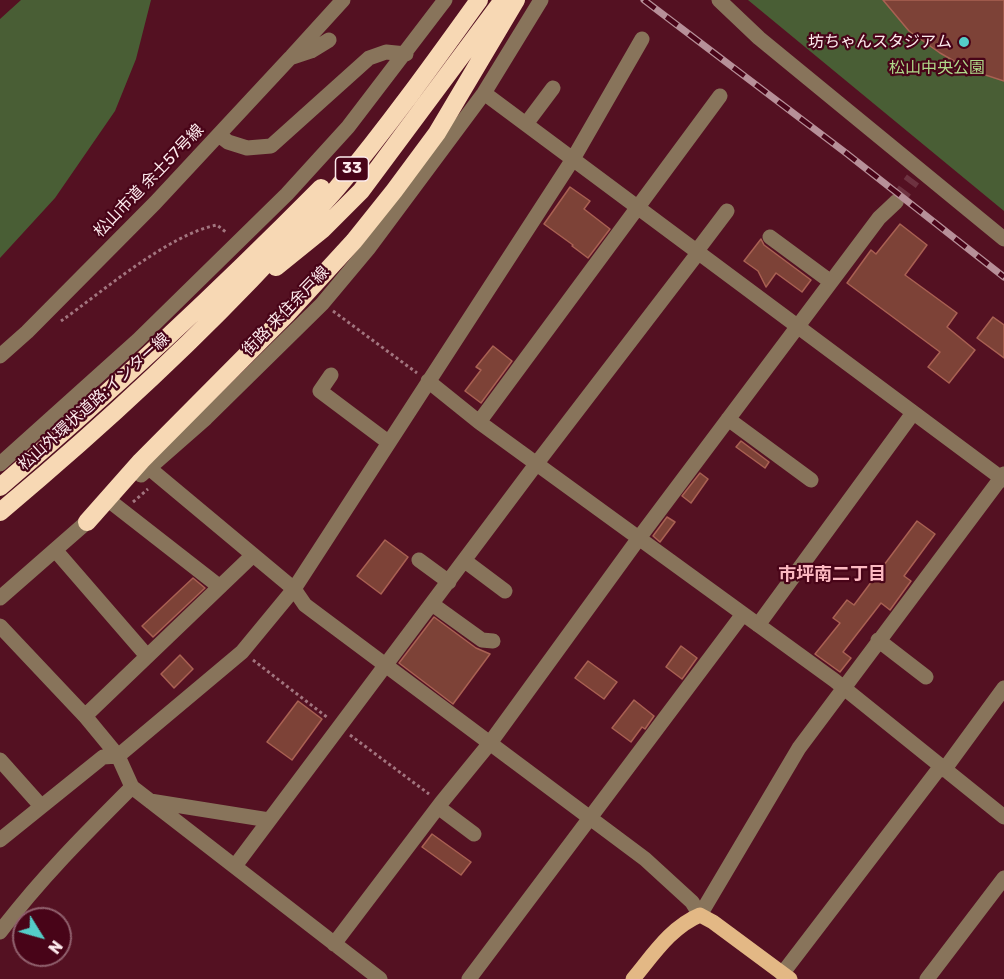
<!DOCTYPE html>
<meta charset="utf-8">
<style>
body{margin:0}
#map{position:relative;width:1004px;height:979px;overflow:hidden;background:#541122;font-family:Rubik,sans-serif}
canvas{display:block}
.north{position:absolute;left:12px;top:907px;width:60px;height:60px;box-sizing:border-box;background:#480418;border:2px solid #90606d;border-radius:50%;rotate:127deg;font-size:16px;font-weight:700;line-height:24px;text-align:center;color:#fdebed}
.north::after{content:'';display:block;margin:auto;width:21px;height:27px;background:#54cdc8;clip-path:polygon(50% 0,100% 100%,50% 72%,0 100%)}
</style>
<div id="map">
<canvas width="1004" height="979"></canvas>
<div class="north">N</div>
</div>
<script>
const g = document.querySelector('canvas').getContext('2d');
g.lineJoin = 'round';
function fillPath(path, color) { g.fillStyle = color; g.fill(path, 'evenodd'); }
function stroke(path, color, width, dash) { g.strokeStyle = color; g.lineWidth = width; g.lineCap = dash ? 'butt' : 'round'; g.setLineDash(dash || []); g.stroke(path); }
function write(font, color, halo, rows, align = 'center') {
  g.font = font + ' Rubik,"Noto Sans JP",sans-serif'; g.lineWidth = 4.5; g.setLineDash([]); g.textBaseline = 'middle'; g.strokeStyle = halo; g.fillStyle = color; for (const [text, x, y, turn = 0] of rows) {
    g.save(); g.translate(x, y); g.rotate((+turn || 0) * Math.PI / 180); g.textAlign = isNaN(turn) ? turn : align; if (halo) g.strokeText(text, 0, 0); g.fillText(text, 0, 0); g.restore();
  }
}
fillPath(new Path2D(`
 M21,0H151L136,59L115,111L55,198L0,258V19Z
 M748,0H1004V211Z`), '#495e35');
const building = new Path2D(`
 M883,0H1004V81L970,70L940,53L909,31Z
 M570,187L590,201L584,209L610,229L588,258L572,246L573,245L544,224Z
 M900,224L927,245L905,275L957,313L947,327L975,350L949,383L928,367L940,352L847,283L871,250L876,254Z
 M761,239L764,245L811,280L802,292L776,273L766,287L758,271L744,261Z
 M993,317L1004,325V358L977,338Z
 M493,346L512,361L481,403L465,391L481,370L476,367Z
 M741,441L769,462L765,468L736,447Z
 M700,473L708,479L691,503L682,496Z
 M667,517L675,522L660,542L653,536Z
 M917,521L935,534L904,576L911,581L890,610L881,603L843,652L851,658L840,672L815,654L840,623L833,618L847,600L854,605Z
 M385,540L408,557L381,594L357,576Z
 M193,578L205,588L153,637L142,626Z
 M434,617L476,648L490,654L453,704L399,663Z
 M681,646L697,658L682,679L666,667Z
 M180,655L193,669L174,688L161,674Z
 M588,661L617,682L604,699L575,678Z
 M634,700L654,716L645,729L642,727L631,742L612,728Z
 M298,701L322,719L292,760L267,742Z
 M432,834L471,862L461,875L422,847Z`);
fillPath(building, '#7d4237');
stroke(building, '#a96153', 1.5);
stroke(new Path2D(`
 M896,202L913,179`), '#6d3240', 15, [15, 8]);
stroke(new Path2D(`
 M333,311L417,373
 M61,321C102,292 169,234 217,225L227,233
 M133,502L148,489
 M253,660L328,718
 M350,735L429,794`), '#a2757f', 3, [3, 3]);
stroke(new Path2D(`
 M719,0L759,38L1004,239
 M292,56L343,0
 M484,93L1004,480
 M526,124L553,88
 M219,135L228,142L247,148L271,146L369,58L386,52L406,54
 M770,237L831,282
 M696,252L727,211
 M0,356L27,332L155,203L290,58L311,51L329,40
 M331,375L320,391L388,442
 M428,381L479,422L834,680L1004,817
 M728,419L811,480
 M479,422L720,96
 M0,464L138,340L287,194L348,127L445,0
 M149,468L294,589L305,605L645,859L692,902L700,915L799,748L1004,474
 M141,475L206,418L322,304L368,249L484,93L541,0
 M111,502L220,587
 M56,551L147,656
 M419,560L449,582
 M465,561L505,591
 M0,598L96,514
 M432,604L482,640L493,641
 M758,625L913,413
 M0,626L85,716L118,756L132,787L380,979
 M878,640L926,677
 M85,716L253,555
 M0,760L41,806
 M944,770L1004,688
 M150,801L269,820
 M438,807L474,834
 M0,840L103,757L118,756L242,652L294,589L573,159L642,39
 M235,866L537,463L698,253
 M0,932C39,880 86,833 132,787
 M334,944L441,803L490,743L639,538L879,218L896,202
 M782,974L941,766
 M469,979L743,614
 M927,979L1004,878`), '#88745b', 15);
stroke(new Path2D(`
 M633,979C653,955 671,927 700,915L713,922L790,979`), '#e3b885', 15);
stroke(new Path2D(`
 M276,267L323,229L361,191L503,0
 M0,487C111,392 218,292 321,188
 M0,512C98,430 194,342 281,248C300,228 319,209 337,188C387,128 433,64 479,0
 M87,522L141,461L287,314L354,241L394,191L437,133L516,0`), '#f7d8b4', 18);
const rail = new Path2D(`
 M644,0L846,153L1004,277`);
stroke(rail, '#b79099', 7);
stroke(rail, '#480418', 4.5, [14]);
for (const [x, y, r, color] of [
 [964,42,6,"#54cdc8"]
]) { const dot = new Path2D(); dot.arc(x, y, r, 0, 2 * Math.PI); g.fillStyle = color; g.fill(dot); stroke(dot, '#480418', 2); }
for (const [x, y, w] of [
 [352,169,33]
]) { const box = new Path2D(); box.roundRect(x - w / 2, y - 12, w, 24, 4.5); g.fillStyle = '#480418'; g.fill(box); stroke(box, '#fdebed', 1.5); }
write('bold 15px', '#fdebed', null, [
 ["33",352,169]
]);
write('16px', '#fdebed', '#480418', [
 ["坊ちゃんスタジアム",952,42]
], 'right');
write('16px', '#afd989', '#480418', [
 ["松山中央公園",937,68]
]);
write('16px', '#fdebed', '#480418', [
 ["松山市道 余土57号線",149,181,-46],
 ["街路 来住余戸線",286,311,-46],
 ["松山外環状道路;インター線",94,402,-42]
]);
write('bold 18px', '#fcb9c1', '#480418', [
 ["市坪南二丁目",832,575]
]);
</script>
